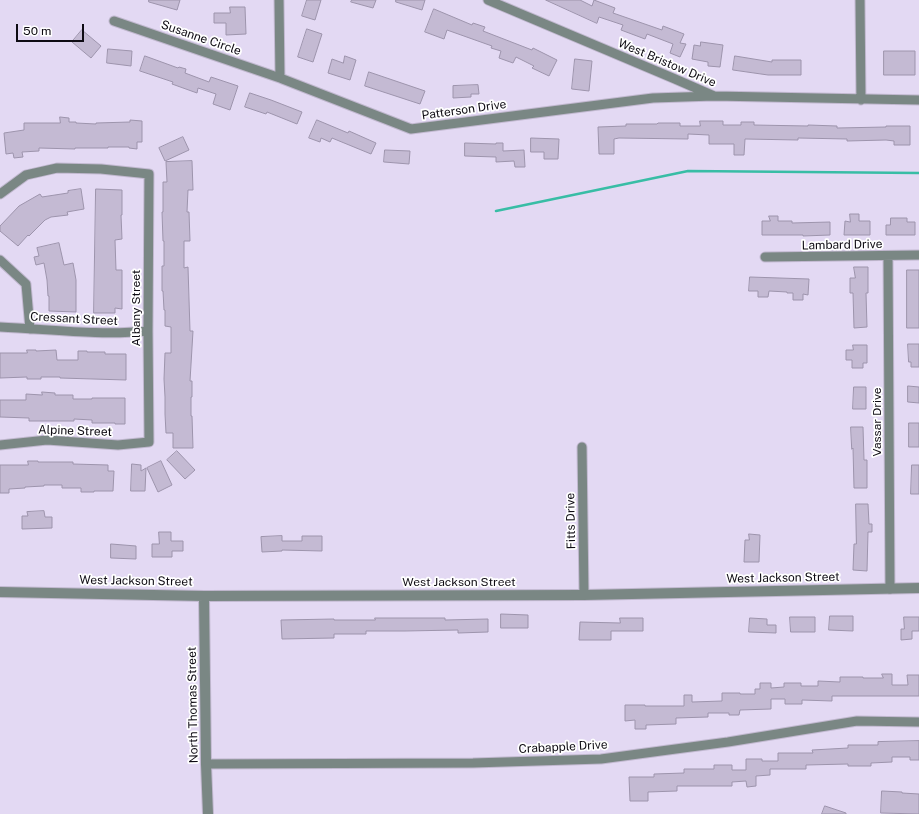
<!DOCTYPE html>
<style>
body{margin:0}
#map{position:relative;width:919px;height:814px;overflow:hidden;background:#e3d9f3;font-family:"Public Sans",sans-serif}
canvas{display:block}
.scale{position:absolute;left:16px;top:24px;width:68px;height:18px;box-sizing:border-box;border:2px solid #0e0b13;border-top:0;padding-left:5px;font-size:12px;line-height:14px;white-space:nowrap;color:#0e0b13;-webkit-text-stroke:3px #fff;paint-order:stroke}
</style>
<div id="map">
<canvas width="919" height="814"></canvas>
<div class="scale">50 m</div>
</div>
<script>
const g = document.querySelector('canvas').getContext('2d');
g.lineJoin = 'round';
function stroke(path, color, width, dash) { g.strokeStyle = color; g.lineWidth = width; g.lineCap = dash ? 'butt' : 'round'; g.setLineDash(dash || []); g.stroke(path); }
function fillPath(path, color) { g.fillStyle = color; g.fill(path, 'evenodd'); }
function write(font, color, halo, rows, align = 'center') {
  g.font = font + ' "Public Sans",sans-serif'; g.lineWidth = 3.5; g.setLineDash([]); g.textBaseline = 'middle'; g.strokeStyle = halo; g.fillStyle = color; for (const [text, x, y, turn = 0] of rows) {
    g.save(); g.translate(x, y); g.rotate((+turn || 0) * Math.PI / 180); g.textAlign = isNaN(turn) ? turn : align; if (halo) g.strokeText(text, 0, 0); g.fillText(text, 0, 0); g.restore();
  }
}
stroke(new Path2D(`
 M496,211L688,171L919,173`), '#38bda5', 2.5);
const building = new Path2D(`
 M149,0H180L177,10L149,2Z
 M307,0H321L315,20L302,16Z
 M352,0H376L373,8L351,2Z
 M396,0H425L422,10L396,2Z
 M546,0H580L592,6L594,0L615,8L613,13L662,30L663,26L684,34L680,43L686,44L680,57L670,53L673,44L647,34L645,39L621,30L623,25L599,17L597,23Z
 M230,7H245L246,34L226,35V23H214V13H230Z
 M434,9L472,25L473,23L485,27L483,31L532,50L533,48L557,60L549,76L532,68L534,66L516,57L513,63L499,58L501,51L491,48L492,46L447,30L444,39L425,32Z
 M307,29L322,34L313,62L298,57Z
 M82,30L101,46L91,58L72,42Z
 M701,42L723,45L720,67L708,66V62L692,59L694,45L700,46Z
 M108,49L132,51L131,66L107,63Z
 M884,51H915V75H884Z
 M145,56L178,68L179,67L186,69L185,73L209,82L211,77L238,86L230,110L213,104L216,94L198,88L197,93L172,84L173,82L140,71Z
 M345,56L356,60L350,80L328,73L332,59L343,63Z
 M735,56L772,62V60H801V75H768L733,70Z
 M575,59L592,61L589,91L572,89Z
 M369,72L425,91L420,104L365,86Z
 M478,85L479,94H471V97L453,98V86Z
 M250,93L271,100L302,112L297,124L267,112L266,114L245,107Z
 M60,117L69,118V122H76V123L96,124V123L130,122V120L142,121V142H137V149L129,148V147H108V148H75V149L39,148V151L22,152L23,157L14,158L13,153L6,154L4,133L24,130V123H60Z
 M317,120L348,133L349,131L376,143L371,154L332,138L330,142L321,138L320,142L309,138Z
 M700,121H723V125H741V122H754V125L808,126V125L837,126V128L886,127V126H910V145H894V141L886,140L847,141V139L798,138V140L745,139L744,155H734V144H709V135L688,134V139L619,138L614,139V154H599L598,127L626,126V124H657L658,123H680V126H700Z
 M183,137L189,150L165,161L159,148Z
 M531,138L559,139L558,159H544V152H531Z
 M465,143L496,144V143H503V151L524,150L525,167H515L514,161L496,162V157L465,156Z
 M385,150L410,151L409,164L384,162Z
 M192,161L193,190H188L187,212H189L190,241H184V268L188,267L190,331H193L190,381H192V397H191V416H192L193,448H173V433H166L165,414V397L164,379L165,353H171V327L165,326V310H164L163,291H162V266H164V241H163L162,212H163V182H167L166,162Z
 M81,189L84,209L67,212L68,215L51,217L45,220L29,236L28,235L18,246L0,231V226L19,206L40,194L42,197L68,193V191Z
 M96,189L122,190V215H121L122,239L115,240L116,270H122V309L115,308V313H94Z
 M850,214H859V221H870V235H844L845,221L850,222Z
 M769,216H778V221H792V223L830,222V235L803,236V235H762V221H770Z
 M891,218H907V222H915V235H886V225H890Z
 M59,243L64,265L73,263L76,280V312L49,311V296H48L47,280L44,263L36,265L34,257L39,256L37,248Z
 M854,267H868V293H866L867,327L854,328L853,293H850V278H855Z
 M907,270H919V328H907Z
 M750,277L809,279L808,295L803,294V300H793V293H787V292L769,291L768,297H758V291H749Z
 M908,344H919V367H911V362H909Z
 M853,345H867V363H863V368H852V360H846V350H853Z
 M27,350H36V351L56,350L57,360H78V351H87V352H105V354H126V380L60,378V377H41V379H27V377L0,378V353H27Z
 M908,386L919,387V403L908,402Z
 M854,387H866V409H853Z
 M42,392L55,393V395H73V399H92V398H125V424H115V423H92V420L74,419V421H29V418L0,417V400H26V394L42,395Z
 M909,423H919V447H909Z
 M851,427H863L864,460H867V488H854L853,448L852,449Z
 M177,451L195,470L185,479L167,460Z
 M28,461H38V462H73V464L108,465V471H114L113,491H94V492H81V488H62V485H44V486L25,487V488L9,489V493H0V465H28Z
 M161,461L172,485L158,492L147,468Z
 M132,464L141,465V471L146,468L145,491H131Z
 M912,465H919V494H911Z
 M856,504H868L869,524H872V532H868L867,571L853,570L854,544H856Z
 M44,511L45,517H52V528L22,529V516H28L27,512Z
 M159,532H171V541H183V551H172V557H152V544H159Z
 M749,534L760,535L759,562H744L745,540H749Z
 M282,536V541H302V536H322V551L282,550V551L262,552L261,537Z
 M111,544L136,546V559L111,558Z
 M501,614L528,615V628H501Z
 M830,616H853V631L829,630Z
 M790,617H815V632H791Z
 M904,617H919V631H912V639L901,640V629H904Z
 M375,618H445V620L488,619V632L458,633V630L405,631H366V634H334V638L282,639L281,620L334,619V620H375Z
 M620,618H643V631H611V640H579L580,622L620,623Z
 M750,618L767,619V625H776V633L749,632Z
 M882,674H892V685H908L907,675H919V696H832V701L802,700V704H785V699H771V709L740,710L739,715H729V713H708V717L676,718V724L646,725V729H635V720L625,721V705H645V706H684V695H692V702L722,701V693H740V694H755V689H760V683H771V688L784,687V683H801V686H818V681L840,682V677H863V678H883Z
 M919,741V760H910V757H892V762L871,763V766H848V764L806,765V769H770V775L756,776V786L747,787L746,781L732,782V786H677V791L648,792V801H630L629,777H654V774L684,773V769H714V765H732V770H746V759H762V761H778V753H813L812,750L848,748V745H878V742Z
 M882,791L902,792V793L919,794V814L881,813Z
 M825,806L846,813V814H822Z`);
fillPath(building, '#c4bad3');
stroke(building, '#9d94ac', 1);
const minor = new Path2D(`
 M279,0L280,78
 M488,0L675,79L714,96L919,100
 M860,0L861,100
 M114,21L280,78L411,129L653,98L714,96
 M0,194L26,175L57,168L101,169L149,174L148,331L149,442L118,445L47,440L0,445
 M888,256L890,589
 M765,257L919,255
 M0,260L26,284L30,329
 M0,327C49,329 98,336 148,331
 M582,447L584,595
 M206,764L473,763L601,759L728,742L857,721L919,722`);
const tertiary = new Path2D(`
 M0,592L204,596L584,595L919,588
 M204,596L206,764L208,814`);
stroke(minor, '#c1b8cf', 11);
stroke(tertiary, '#c1b8cf', 12);
stroke(minor, '#7a8784', 9);
stroke(tertiary, '#7a8784', 10);
write('12px', '#0e0b13', '#fff', [
 ["Susanne Circle",201,38,19],
 ["West Bristow Drive",667,63,23],
 ["Patterson Drive",464,110,-8],
 ["Lambard Drive",842,245,-1],
 ["Albany Street",136,308,-90],
 ["Cressant Street",74,319,3],
 ["Vassar Drive",877,422,-90],
 ["Alpine Street",75,431,2],
 ["Fitts Drive",571,521,-91],
 ["West Jackson Street",783,578,-1],
 ["West Jackson Street",136,581,1],
 ["West Jackson Street",459,582],
 ["North Thomas Street",193,705,-91],
 ["Crabapple Drive",563,747,-3]
]);
</script>
